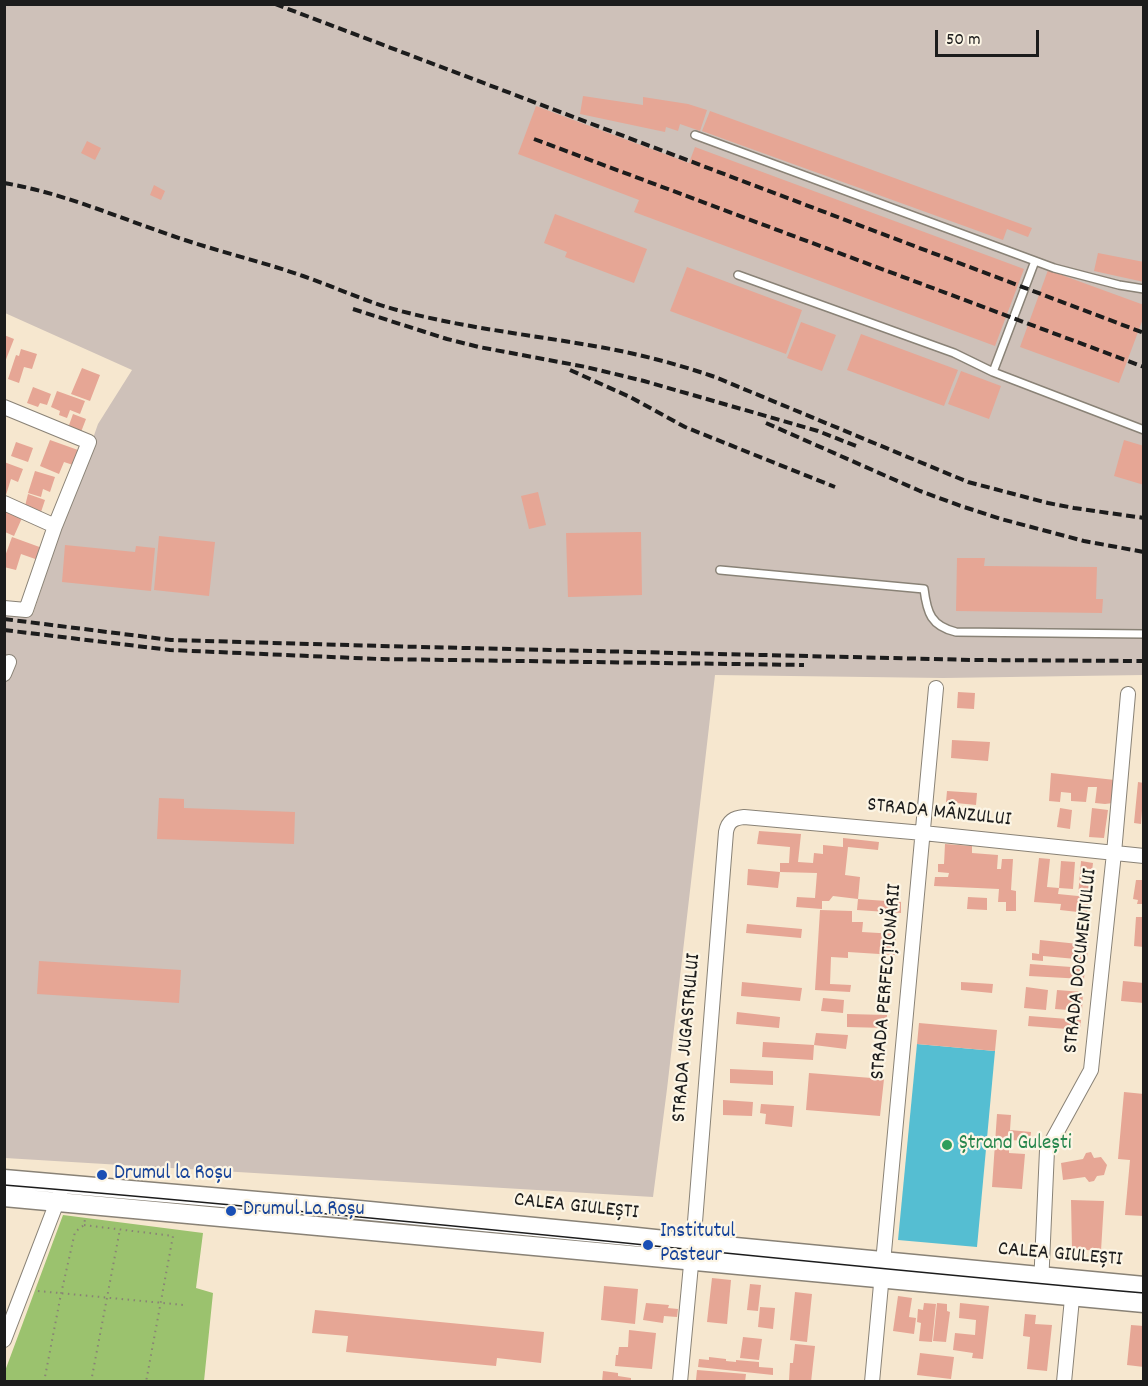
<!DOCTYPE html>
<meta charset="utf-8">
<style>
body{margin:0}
#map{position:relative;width:1148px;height:1386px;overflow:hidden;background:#f6e7cf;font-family:Dekko,sans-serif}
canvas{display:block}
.frame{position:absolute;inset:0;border:6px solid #1c1c1c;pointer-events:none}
.scale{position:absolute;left:935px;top:30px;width:104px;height:27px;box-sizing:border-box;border:3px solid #1c1c1c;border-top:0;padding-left:8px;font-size:18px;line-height:21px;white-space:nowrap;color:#1c1c1c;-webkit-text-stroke:4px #fcf5e5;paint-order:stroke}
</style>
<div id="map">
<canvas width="1148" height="1386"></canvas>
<div class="frame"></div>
<div class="scale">50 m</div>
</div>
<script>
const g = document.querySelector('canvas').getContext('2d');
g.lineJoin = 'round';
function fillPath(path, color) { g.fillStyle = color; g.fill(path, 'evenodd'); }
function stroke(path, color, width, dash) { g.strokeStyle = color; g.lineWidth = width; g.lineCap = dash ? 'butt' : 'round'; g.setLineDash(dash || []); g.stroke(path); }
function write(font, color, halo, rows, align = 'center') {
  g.font = font + ' Dekko,sans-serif'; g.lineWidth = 4.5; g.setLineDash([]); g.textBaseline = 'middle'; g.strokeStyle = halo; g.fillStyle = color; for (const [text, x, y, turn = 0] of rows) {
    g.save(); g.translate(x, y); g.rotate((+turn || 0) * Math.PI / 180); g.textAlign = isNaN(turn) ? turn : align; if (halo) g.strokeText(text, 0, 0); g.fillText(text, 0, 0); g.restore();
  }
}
fillPath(new Path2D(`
 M5,5H1143V675L943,678L715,675L667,1089L653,1197L5,1158V610L33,614L65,518L98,424L132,370L5,313Z`), '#cec1b9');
fillPath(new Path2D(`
 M63,1215L203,1233L196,1288L213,1293L204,1381H5V1371Z`), '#9bc26e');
fillPath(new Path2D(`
 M917,1044L995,1051L977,1247L898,1240Z`), '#55bed2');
fillPath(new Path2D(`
 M583,96L643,105V97L688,104L707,110L700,131L680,124L678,131L666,127L665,132L580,114Z
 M536,106L689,163L695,147L1024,269L995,346L634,212L639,200L518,154Z
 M710,111L1032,228L1028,237L1007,229L1003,240L702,131Z
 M87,141L101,148L95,160L81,153Z
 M154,185L165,191L161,200L150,195Z
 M555,214L647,249L634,283L565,257L567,252L544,243Z
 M1098,253L1144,262V282L1094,271Z
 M687,267L802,310L786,354L670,311Z
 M1048,270L1144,305V316L1119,383L1020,347Z
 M801,322L836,335L822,371L787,358Z
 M861,334L958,370L944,406L847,370Z
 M4,335L14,339L5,362H4Z
 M21,349L37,354L32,369L24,367L19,383L8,379L16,355L19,356Z
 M82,368L100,375L90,401L71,394Z
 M961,371L1001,386L989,419L948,404Z
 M33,387L51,394L47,405L40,403L38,407L27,403Z
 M57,391L85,401L80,414L70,410L67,418L59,415L60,411L51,407Z
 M73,414L86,419L81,432L68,428Z
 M50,440L78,450L73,465L64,462L59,474L40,466Z
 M1124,440L1144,446V485L1114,476Z
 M16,442L33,448L28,462L11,456Z
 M4,462L23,469L18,482L11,479L5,498Z
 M35,471L55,477L50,492L43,489L41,497L28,493Z
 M538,492L546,525L529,529L521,496Z
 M28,494L45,500L41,512L25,506Z
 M5,511L22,518L14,536L5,532Z
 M641,532L642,595L568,597L566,533Z
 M159,536L215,542L209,596L154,590Z
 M12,537L45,549L41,561L21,554L16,570L4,567V559Z
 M65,545L135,552L136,546L155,548L151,591L62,582Z
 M957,558H985L984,566L1097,567L1096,599H1103L1102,613L956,611Z
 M958,692L975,693L974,709L957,708Z
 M952,740L990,742L988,761L951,758Z
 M1051,773L1115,780L1113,803L1105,804L1095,803L1097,787H1088L1086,802L1071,801V793L1061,792L1060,802L1049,801Z
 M1138,782L1144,783L1141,824L1134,823Z
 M947,791L977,793L976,805L946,802Z
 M159,798L184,799V808L295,812L294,844L157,839Z
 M1060,808L1072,810L1070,829L1057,827Z
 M1092,808L1108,810L1104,838L1089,837Z
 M759,831L801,834L798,862L813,863L814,853L823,854V845L843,847V838L879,842L878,850L848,847L845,875L860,877L858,899L833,896L829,901H822V909L796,907L797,897L815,898L817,873L780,872V863H789L790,847L757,844Z
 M945,844L972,846V853L998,855L997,869H1001L1002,859H1013L1011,890L1016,891V911H1006V902H998L999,889L934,886L935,877H948L949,873L938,872V864H944Z
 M1039,858L1050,859L1047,887L1059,888L1058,894L1078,896L1081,861L1093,863L1087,913L1060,910L1061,904L1034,902Z
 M1061,861L1075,862L1073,889L1059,888Z
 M748,869L780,872L778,888L747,885Z
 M1136,880H1144V904H1137L1138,900L1133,899Z
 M968,897L987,898V910L967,909Z
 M858,899L901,902V913L857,910Z
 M820,910L852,911V922H863L862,932L896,934L895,955L848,952V958L831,957L830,984L851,985L850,992L815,990Z
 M1136,917H1144V947L1134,946Z
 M747,924L802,929L801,938L746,933Z
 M1040,940L1088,945L1087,960L1043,956V961L1032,960V953L1039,954Z
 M39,961L181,970L179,1003L37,994Z
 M1030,964L1085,968L1084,979L1029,976Z
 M1123,981L1144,983V1003L1121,1001Z
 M742,982L802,988L800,1001L741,996Z
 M961,982L993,984L992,993L961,990Z
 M1026,987L1048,990L1046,1010L1024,1008Z
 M1057,990L1083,992L1082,1011L1055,1009Z
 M823,998L844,1000L843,1013L821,1011Z
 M737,1012L780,1017L779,1028L736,1024Z
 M847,1014L887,1015L886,1028L847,1027Z
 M1029,1016L1081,1020L1080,1030L1028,1026Z
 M919,1023L997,1030L995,1051L917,1044Z
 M816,1033L848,1035L846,1049L814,1045Z
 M763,1042L814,1045L813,1060L762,1057Z
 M730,1069L773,1071V1085L730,1083Z
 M809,1073L884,1079L880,1116L806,1110Z
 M1124,1092L1144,1094V1216L1125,1215L1130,1160L1118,1159Z
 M723,1100L753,1102L752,1116L723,1115Z
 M761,1104L794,1106L792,1127L765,1124L766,1114L760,1113Z
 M997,1114L1011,1115L1010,1130L1031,1132L1030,1141L1009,1140V1153L1025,1154L1022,1189L992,1187Z
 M1091,1152L1094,1158L1101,1157L1107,1165L1104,1175L1097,1176L1094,1181L1089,1182L1085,1177L1063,1180L1061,1163L1083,1159L1086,1153Z
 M1071,1200L1104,1201L1101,1251L1072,1249Z
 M712,1278L731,1280L727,1324L707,1322Z
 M750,1284L761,1285L758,1311L747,1310Z
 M604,1286L638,1289L635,1324L601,1320Z
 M795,1292L812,1294L807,1342L790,1340Z
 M898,1296L912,1298L909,1317L916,1318L914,1334L893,1331Z
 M646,1303L669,1305L668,1308L678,1309L677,1317L664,1316L663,1323L643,1320Z
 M924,1303L936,1304L932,1342L919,1341L921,1323L917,1322L918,1309L923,1310Z
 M937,1303L947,1304V1311L950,1312L946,1342L933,1341Z
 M960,1303L989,1306L983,1359L972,1358L973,1353L953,1350L955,1333L975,1335L976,1320L959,1318Z
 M760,1307L775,1308L773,1329L758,1327Z
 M315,1310L544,1332L541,1363L497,1358L496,1366L346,1352L348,1336L312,1333Z
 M1025,1314L1036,1315L1035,1324L1052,1325L1047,1371L1027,1369L1030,1337L1023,1336Z
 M1131,1325L1144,1326V1367L1127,1365Z
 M629,1330L656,1333L652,1369L615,1366L616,1355H618L619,1347H628Z
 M743,1337L762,1339L759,1360L740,1358Z
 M795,1344L815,1346L811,1382L789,1381L790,1363H793Z
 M920,1353L954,1357L951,1379L917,1375Z
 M709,1357L726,1359V1361L736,1362V1360L759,1362V1367L773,1368V1375L698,1367L699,1359L709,1360Z
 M697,1370L746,1374L745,1382L696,1380Z
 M603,1371L618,1373V1376L631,1378V1382H602Z`), '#e6a695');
const lane = new Path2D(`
 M695,135L1054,268L1119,285L1144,289
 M738,275L954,353L993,372L1144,430
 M993,372L1035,261
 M720,570L924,589C927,613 931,626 956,632L1144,634`);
const street = new Path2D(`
 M4,407L89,442L55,526L26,610L4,608
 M4,503L55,526
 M4,674L9,662
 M1041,1286L1047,1150L1091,1070L1114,853L1128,694
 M4,1340L60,1194
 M680,1382L695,1222L726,832C728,821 734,818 744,817L923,833L1144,856
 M872,1382L936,688
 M1064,1382L1073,1288`);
const secondary = new Path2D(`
 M4,1179L349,1209L627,1236L693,1243L1144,1286
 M4,1197C384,1229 764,1270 1144,1303`);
stroke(lane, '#898276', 10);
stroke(street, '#898276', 16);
stroke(secondary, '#898276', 21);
stroke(new Path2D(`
 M84,1225L173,1236L146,1382
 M38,1291L184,1305
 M44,1382L61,1294L75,1232L84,1225L85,1219
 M91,1382L120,1229`), '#898276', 2, [1.5, 4.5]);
stroke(lane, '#fff', 7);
stroke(street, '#fff', 14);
stroke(secondary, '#fff', 18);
stroke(new Path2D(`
 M4,1185C385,1216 764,1259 1144,1293`), '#1c1c1c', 1.5);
stroke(new Path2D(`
 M275,4L1144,333
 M534,139L1144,367
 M4,183C63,193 117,217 173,236C216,251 260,261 303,276C335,287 364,301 397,310C460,327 524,334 588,345C632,352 674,363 715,377L968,482L1048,503L1074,508L1144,518
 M353,309L447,339L479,347L586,367L644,381L818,431L856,446
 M570,370L630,397L685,427L835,487
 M766,423L920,491L961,506L1001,519L1084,541L1144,552
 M4,619L171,640L381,646L975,660L1144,661
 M4,630L170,650L379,659L804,665`), '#1c1c1c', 4, [9, 4.5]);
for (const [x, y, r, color] of [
 [947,1145,6,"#2e9e5b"],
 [102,1175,6,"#1a4fb4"],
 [231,1211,6,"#1a4fb4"],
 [648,1245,6,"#1a4fb4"]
]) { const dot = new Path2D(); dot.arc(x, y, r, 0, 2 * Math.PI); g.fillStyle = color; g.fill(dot); stroke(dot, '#fcf5e5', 2); }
write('21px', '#1c1c1c', '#fcf5e5', [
 ["STRADA MÂNZULUI",939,814,6],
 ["STRADA DOCUMENTULUI",1082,961,-84],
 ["STRADA PERFECȚIONĂRII",888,982,-85],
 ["STRADA JUGASTRULUI",688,1038,-85],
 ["CALEA GIULEȘTI",576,1208,6],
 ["CALEA GIULEȘTI",1060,1256,5]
]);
write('21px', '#27864d', '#fcf5e5', [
 ["Ștrand Gulești",959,1145]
], 'left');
write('21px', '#164399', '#fcf5e5', [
 ["Drumul la Roșu",114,1175],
 ["Drumul La Roșu",243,1211],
 ["Institutul",660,1233],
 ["Pasteur",660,1257]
], 'left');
</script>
